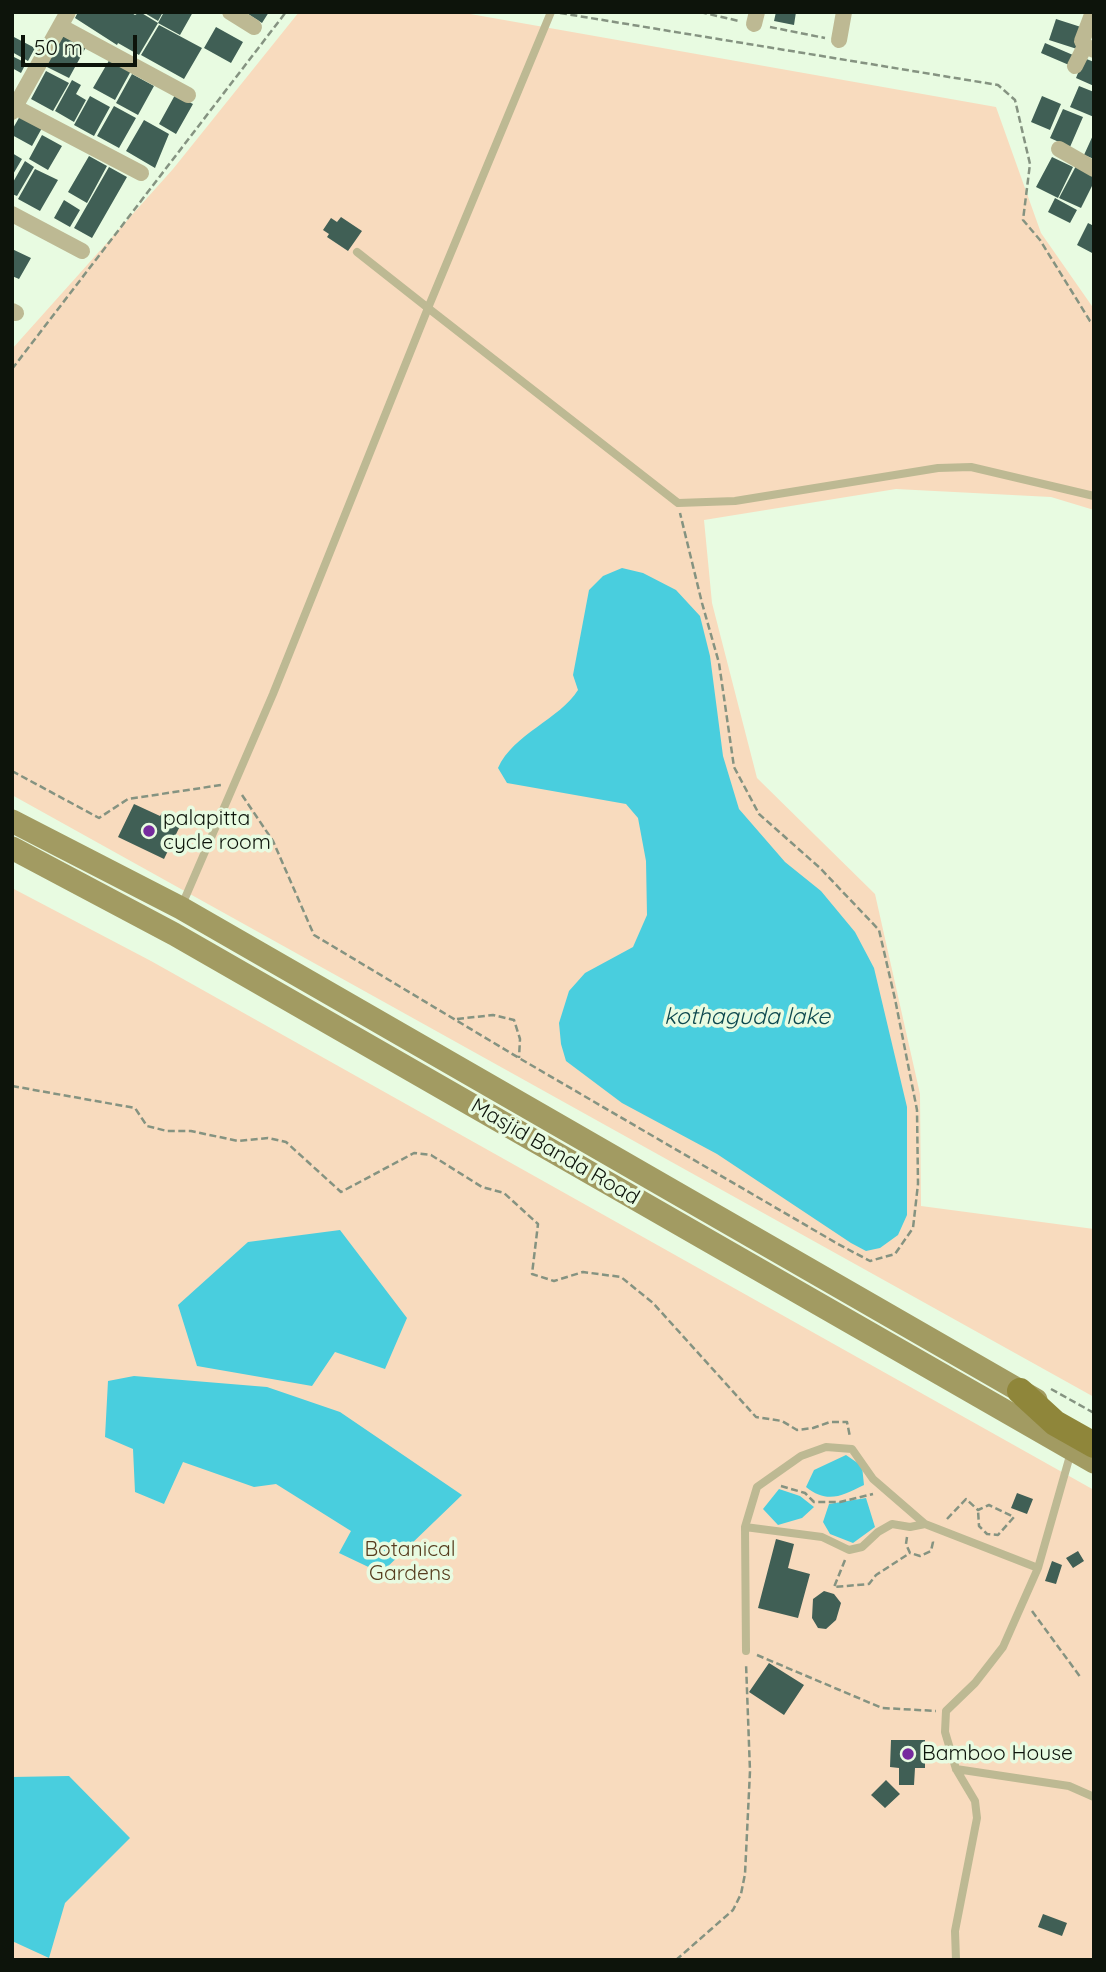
<!DOCTYPE html>
<style>
body{margin:0}
#map{position:relative;width:1106px;height:1972px;overflow:hidden;background:#e8fbe1;font-family:Quicksand,sans-serif}
canvas{display:block}
.frame{position:absolute;inset:0;border:14px solid #0d140b;pointer-events:none}
.scale{position:absolute;left:21px;top:35px;width:116px;height:32px;box-sizing:border-box;border:4px solid #0d140b;border-top:0;padding-left:9px;font-size:21px;line-height:24px;white-space:nowrap;color:#0d140b;-webkit-text-stroke:5px #e8fbe1;paint-order:stroke}
</style>
<div id="map">
<canvas width="1106" height="1972"></canvas>
<div class="frame"></div>
<div class="scale">50 m</div>
</div>
<script>
const g = document.querySelector('canvas').getContext('2d');
g.lineJoin = 'round';
function fillPath(path, color) { g.fillStyle = color; g.fill(path, 'evenodd'); }
function stroke(path, color, width, dash) { g.strokeStyle = color; g.lineWidth = width; g.lineCap = dash ? 'butt' : 'round'; g.setLineDash(dash || []); g.stroke(path); }
function write(font, color, halo, rows, align = 'center') {
  g.font = font + ' Quicksand,sans-serif'; g.lineWidth = 7; g.setLineDash([]); g.textBaseline = 'middle'; g.strokeStyle = halo; g.fillStyle = color; for (const [text, x, y, turn = 0] of rows) {
    g.save(); g.translate(x, y); g.rotate((+turn || 0) * Math.PI / 180); g.textAlign = isNaN(turn) ? turn : align; if (halo) g.strokeText(text, 0, 0); g.fillText(text, 0, 0); g.restore();
  }
}
fillPath(new Path2D(`
 M299,12H459L996,107L1041,233L1094,309V510L1051,497L896,489L704,520L712,603L757,778L875,894L920,1094L921,1206L1094,1229V1397L12,795V349L173,169Z
 M12,888L151,961L1094,1490V1960H12Z`), '#f8dbbe');
fillPath(new Path2D(`
 M622,568L643,573L676,590L700,616L710,656L723,756L739,809L785,862L821,891L855,932L874,968L907,1107V1215L898,1235L880,1248L866,1251L851,1243L717,1154L622,1103L566,1061L561,1044L559,1023L569,991L585,973L633,947L647,915L646,861L638,818L626,804L507,783L498,768C513,734 560,719 578,690L573,675L589,590L603,576Z
 M340,1230L407,1318L385,1369L335,1352L312,1386L197,1366L178,1305L248,1242Z
 M134,1376L267,1387L340,1412L462,1495L381,1573L339,1553L351,1531L276,1484L254,1487L183,1462L164,1504L135,1492L133,1449L105,1437L108,1381Z
 M846,1455L862,1466L864,1485C842,1496 827,1504 806,1487L814,1470Z
 M779,1489L800,1496L814,1507L802,1518L778,1525L763,1509Z
 M866,1498L875,1527L853,1543L830,1534L823,1522L829,1504Z
 M69,1776L130,1838L65,1903L49,1958L12,1941V1777Z`), '#49cede');
fillPath(new Path2D(`
 M78,12H130L135,15L140,12L158,23L139,55L118,43L117,45L75,18Z
 M143,12H163L158,21Z
 M164,12H193L180,35L158,23Z
 M245,12H269L262,23Z
 M776,12H796L794,25L774,21Z
 M1056,19L1084,28L1077,49L1049,40Z
 M159,25L202,48L184,79L141,55Z
 M216,27L243,42L231,63L204,48Z
 M62,34L86,47L69,78L45,66Z
 M12,36L35,48L28,61L12,52Z
 M1045,43L1073,55L1069,65L1041,53Z
 M12,56L26,63L21,73L12,68Z
 M111,57L132,69L115,100L93,88Z
 M1084,58L1094,62V86L1076,78Z
 M46,71L69,83L53,111L31,99Z
 M132,74L154,86L138,115L116,103Z
 M72,80L81,85L76,94L86,100L74,122L55,111Z
 M1079,86L1094,92V117L1070,107Z
 M175,95L193,104L176,134L159,124Z
 M90,96L110,107L94,136L74,125Z
 M1042,96L1061,104L1050,130L1031,122Z
 M114,106L136,118L119,148L97,136Z
 M1063,109L1083,117L1070,147L1050,138Z
 M20,116L42,128L32,146L12,135V130Z
 M144,120L169,134L155,168L126,151Z
 M1094,133V159L1084,155Z
 M42,135L62,146L48,170L29,159Z
 M12,153L22,159L12,176Z
 M89,156L107,166L87,203L68,192Z
 M1052,157L1073,167L1058,198L1036,187Z
 M25,161L34,167L17,196L12,194V184Z
 M1076,166L1094,174V182L1081,208L1059,198Z
 M109,167L127,177L92,238L74,228Z
 M35,169L58,180L40,211L18,199Z
 M1055,198L1077,210L1070,223L1048,212Z
 M64,200L80,210L70,227L54,218Z
 M341,217L362,231L348,251L327,237L329,234L323,230L331,218L337,222Z
 M1088,223L1094,226V254L1077,245Z
 M12,249L31,258L19,279L12,276Z
 M134,804L160,816L162,813L171,818L170,821L180,826L164,859L118,837Z
 M1017,1493L1033,1499L1027,1514L1011,1508Z
 M776,1539L794,1544L788,1568L810,1574L798,1618L758,1608Z
 M1078,1551L1084,1561L1073,1568L1066,1558Z
 M1052,1561L1062,1565L1056,1584L1045,1581Z
 M824,1591L834,1594L841,1603L836,1620L826,1629L818,1628L812,1618L813,1599Z
 M769,1663L804,1685L784,1715L749,1692Z
 M891,1740H925V1768H915L914,1785H899V1768L890,1767Z
 M886,1780L900,1794L885,1808L871,1795Z
 M1043,1914L1067,1923L1062,1936L1038,1927Z`), '#405f55');
stroke(new Path2D(`
 M700,12L739,21
 M560,13L998,85L1015,100L1030,164L1023,220L1040,240L1090,321L1094,323
 M770,27L825,38
 M12,369L286,12
 M12,771L99,818L128,799L221,785
 M242,795L273,841L314,935L519,1058L838,1244L870,1261L895,1254L913,1228L918,1184L917,1110L895,999L879,930L820,868L759,814L734,767L719,663L702,603L680,513
 M457,1019L493,1015L514,1020L520,1039L519,1058
 M12,1086L135,1108L147,1126L167,1131H191L238,1141L268,1138L286,1142L341,1192L414,1153L431,1155L482,1187L504,1193L538,1224L532,1274L554,1281L583,1272L621,1277L653,1303L756,1417L782,1421L797,1430L813,1428L830,1422H847L850,1437
 M1051,1389L1094,1413
 M781,1486L805,1493L814,1502H840L873,1494
 M947,1519L966,1499L978,1510L989,1505L1014,1517L998,1535L987,1534L979,1526L978,1510
 M907,1537L906,1544L910,1553L920,1556L931,1551L933,1542L932,1539
 M845,1560L834,1587L869,1584L876,1575L910,1553
 M1032,1611L1081,1678
 M757,1655L882,1708L936,1711
 M676,1960L733,1910L741,1894L745,1874L750,1771L746,1663`), '#859381', 2.5, [7, 3.5]);
stroke(new Path2D(`
 M551,12L428,308L678,503L735,501L938,468L971,467L1094,496
 M182,905L273,694L428,308L357,252
 M745,1527L822,1537L849,1550L862,1547L878,1532L892,1524L910,1527L925,1524
 M746,1651L745,1527L757,1487L801,1456L826,1447L852,1449L873,1479L925,1524L1038,1568
 M956,1769L1069,1786L1094,1797
 M956,1960L955,1931L977,1818L975,1801L956,1769L945,1732L946,1711L975,1683L1003,1647L1038,1568L1071,1452`), '#bdb993', 8);
stroke(new Path2D(`
 M230,12L254,27
 M1093,12L1082,41L1085,46L1094,50
 M754,24L757,12
 M60,26L188,95
 M839,40L844,12
 M1075,66L1085,46
 M15,107L141,173
 M12,112L68,12
 M1059,149L1094,169
 M12,214L82,251
 M12,311L16,313`), '#bdb993', 16);
stroke(new Path2D(`
 M12,821L181,908L1036,1400
 M12,848L174,934L1094,1462`), '#a29b62', 23);
stroke(new Path2D(`
 M1020,1391L1055,1423L1094,1445`), '#8f863a', 26);
for (const [x, y, r, color] of [
 [149,831,7,"#762b9e"],
 [908,1754,7,"#762b9e"]
]) { const dot = new Path2D(); dot.arc(x, y, r, 0, 2 * Math.PI); g.fillStyle = color; g.fill(dot); stroke(dot, '#e8fbe1', 2.5); }
write('21px', '#0d140b', '#e8fbe1', [
 ["palapitta",163,819],
 ["cycle room",163,843],
 ["Bamboo House",922,1754]
], 'left');
write('21px', '#0d140b', '#e8fbe1', [
 ["Masjid Banda Road",555,1152,30]
]);
write('21px', '#573d1f', '#e8fbe1', [
 ["Botanical",410,1550],
 ["Gardens",410,1574]
]);
write('italic 23px', '#0e494f', '#e8fbe1', [
 ["kothaguda lake",747,1017]
]);
</script>
